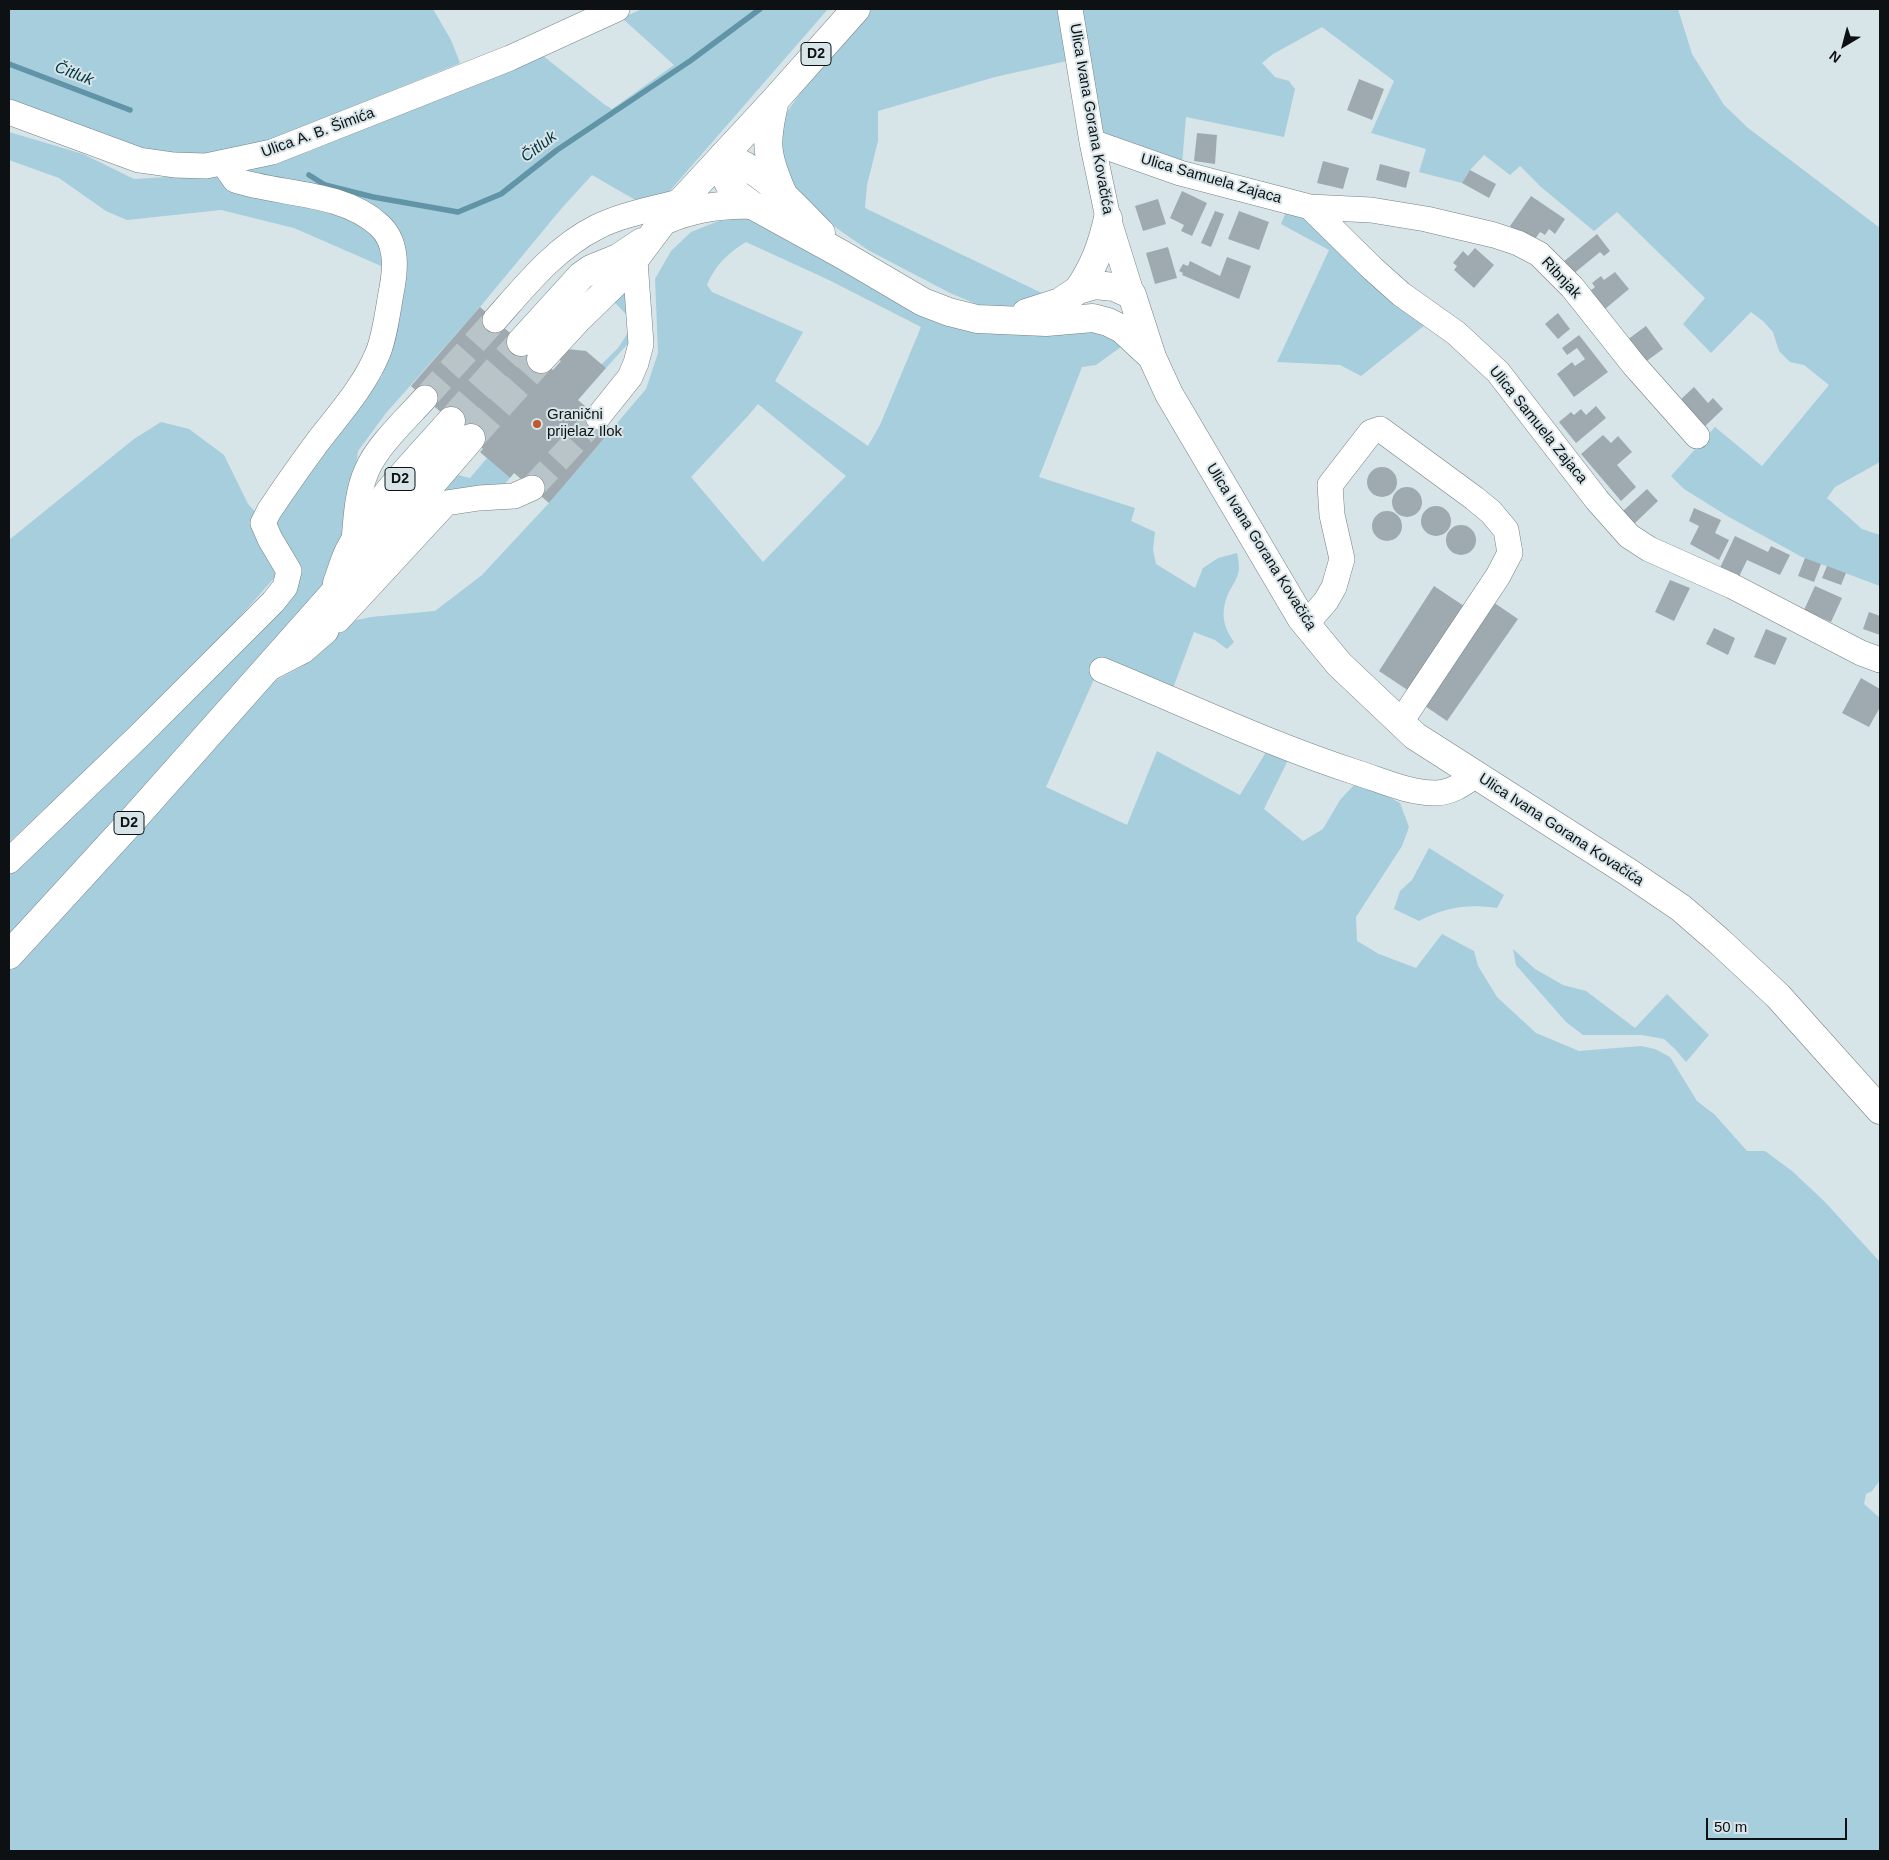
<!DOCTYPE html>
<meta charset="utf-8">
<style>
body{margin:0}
#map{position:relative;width:1889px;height:1860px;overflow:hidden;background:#d7e4e8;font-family:Helvetica,sans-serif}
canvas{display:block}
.frame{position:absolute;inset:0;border:10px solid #0d1113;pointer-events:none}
.north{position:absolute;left:1819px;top:20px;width:50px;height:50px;-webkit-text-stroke:4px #d7e4e8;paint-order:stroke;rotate:217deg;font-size:14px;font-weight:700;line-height:20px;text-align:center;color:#0d1113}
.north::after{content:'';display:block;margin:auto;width:18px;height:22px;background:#0d1113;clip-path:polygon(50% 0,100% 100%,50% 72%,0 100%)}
.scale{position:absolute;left:1706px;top:1818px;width:141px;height:22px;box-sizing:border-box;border:2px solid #0d1113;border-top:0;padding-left:6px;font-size:15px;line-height:18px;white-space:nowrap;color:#0d1113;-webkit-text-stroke:4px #d7e4e8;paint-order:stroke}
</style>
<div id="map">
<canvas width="1889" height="1860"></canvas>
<div class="frame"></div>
<div class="north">N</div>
<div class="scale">50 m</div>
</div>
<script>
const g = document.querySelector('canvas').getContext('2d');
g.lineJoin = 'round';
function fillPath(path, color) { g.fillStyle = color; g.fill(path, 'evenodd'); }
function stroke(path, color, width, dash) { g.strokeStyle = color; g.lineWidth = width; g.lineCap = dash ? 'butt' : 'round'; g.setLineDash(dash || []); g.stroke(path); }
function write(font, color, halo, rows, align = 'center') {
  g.font = font + ' Helvetica,sans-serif'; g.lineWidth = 4; g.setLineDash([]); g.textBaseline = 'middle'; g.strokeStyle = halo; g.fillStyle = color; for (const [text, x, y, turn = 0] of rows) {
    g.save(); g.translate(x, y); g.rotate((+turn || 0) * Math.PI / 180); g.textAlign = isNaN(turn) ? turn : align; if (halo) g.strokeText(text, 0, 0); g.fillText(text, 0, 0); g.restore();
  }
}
fillPath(new Path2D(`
 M9,9H433L451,40L460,63L256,146L208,153L178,154L149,152L9,105Z
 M642,9H828L668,193L639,202L592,175L561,209L480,307L386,413L358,451L348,520L324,590L242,682L9,935V874L82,802L290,590L273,520L382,376L396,314L394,235L242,171L308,152L542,55L605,105L612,109L674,65L622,18Z
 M872,9H1062L1071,60L995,77L878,111V141L867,185L865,208L1048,296L1023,306H981L950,293L868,250L815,213L789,189L777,157L780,122L801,92Z
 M1079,9H1678L1692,54L1724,105L1748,128L1880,228V462L1835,487L1827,498L1862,529L1880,535V586L1802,557L1729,517L1684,489L1671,476L1715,427L1762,466L1829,385L1804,365L1790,362L1779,351L1773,332L1763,321L1751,312L1711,353L1683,324L1705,298L1617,212L1594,231L1541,187L1520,166L1510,175L1484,155L1470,170L1462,183L1419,172L1426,149L1371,133L1394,81L1322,27L1273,54L1262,63L1275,77L1289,81L1295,89L1284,137L1186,117L1182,164L1109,141L1102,132Z
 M9,132L83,154L134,179L216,174L320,204L373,229L388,269L294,228L221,210L127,220L106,211L59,178L9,160Z
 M1288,207L1309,218L1430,321L1361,376L1340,365L1277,362L1329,250L1281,224Z
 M731,216H745L904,298L1090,327L1125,344L1096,365L1082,367L1039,477L1135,508L1131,521L1155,532L1153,550L1156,564L1195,588L1203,568L1218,558L1237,553C1238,558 1239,563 1239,569C1238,577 1234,583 1230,590C1220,610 1222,625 1234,642L1227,649L1215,640L1194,632L1173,688L1103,659L1046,787L1127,825L1157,751L1240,795L1271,744L1291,754L1264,809L1303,841L1323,829L1340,800L1354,785L1374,789L1400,803L1409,827L1402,846L1356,917L1357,941L1379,954L1416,968L1442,934L1474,951L1478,966L1497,997L1536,1033L1579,1051L1641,1046L1655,1049L1670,1057L1697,1101L1715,1115L1747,1151H1765L1792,1171L1824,1201L1880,1262V1480L1872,1491L1866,1494L1864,1504L1880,1518V1851H9V970L252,702L273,682L303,666L343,623L371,617L435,611L482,575L549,503L646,389L658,353L655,279L671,251L691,232ZM746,242L829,280L921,327L880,425L868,446L775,381L803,332L712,292L707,285C715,265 728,253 746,242ZM758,404L846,476L763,562L691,477L747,417Z
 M629,284L634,337L606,368L601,365L618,348L629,331L628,316L610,298Z
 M161,422L189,429L224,455L248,504L258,515L281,564L276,576L213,647L94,762L9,842V540L134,439Z
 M487,458L510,478L502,487L439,493L454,474L470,478Z
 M1429,848L1504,895L1497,908C1467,904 1446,907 1419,921L1394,909L1400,891L1412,880Z
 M1513,949L1535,969L1563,985L1586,991L1635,1028L1667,994L1709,1035L1686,1062L1675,1049L1664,1039L1642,1035H1583L1566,1022L1516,965Z`), '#a6cedd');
stroke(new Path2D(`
 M9,64L130,110
 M309,175L325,185L373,197L458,212L501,194L557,150L690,61L760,9`), '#6194a6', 5.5);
fillPath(new Path2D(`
 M1359,79L1384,89L1372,120L1347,110Z
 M1197,133L1217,135L1215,164L1194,161Z
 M1323,161L1349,168L1343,189L1317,183Z
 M1380,164L1410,172L1406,188L1376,180Z
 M1470,170L1496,184L1489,198L1462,183Z
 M1182,191L1207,203L1192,236L1181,231L1184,225L1170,218Z
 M1531,196L1565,219L1555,234L1549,229L1545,235L1540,232L1533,242L1510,226Z
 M1158,199L1166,224L1143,231L1135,206Z
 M1215,211L1224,214L1211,247L1201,243Z
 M1239,211L1269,222L1259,250L1228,239Z
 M1597,234L1610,251L1604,256L1600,252L1567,279L1557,267Z
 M1168,247L1177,278L1155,284L1146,253Z
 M1475,248L1494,265L1474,288L1454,270L1457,266L1453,263L1463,251L1468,256Z
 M1227,257L1251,266L1239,299L1182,275L1183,273L1179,271L1183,264L1188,266L1190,261L1220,276Z
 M1615,272L1629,289L1599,314L1584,296L1595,287L1592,283L1601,276L1604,280Z
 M480,307L553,370L561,361L558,359L567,349L586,351L606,368L578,400L612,429L549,503L514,473L510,478L480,452L483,449L411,386Z
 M1558,313L1570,329L1558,339L1545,324Z
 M1646,326L1663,349L1644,363L1627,340Z
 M1579,335L1608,372L1574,397L1557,374L1572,362L1575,366L1585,359L1577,348L1567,355L1562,348Z
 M1694,387L1708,403L1713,398L1723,409L1703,428L1678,402Z
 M1596,406L1606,418L1576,443L1559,422L1571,412L1574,415L1581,409L1586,415Z
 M1603,435L1611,443L1618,436L1632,452L1617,465L1636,487L1621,501L1581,454Z
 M1367 482a15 15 0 1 1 30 0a15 15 0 1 1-30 0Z
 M1392 502a15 15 0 1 1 30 0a15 15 0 1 1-30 0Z
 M1647,489L1658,501L1635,523L1623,511Z
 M1421 521a15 15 0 1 1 30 0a15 15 0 1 1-30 0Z
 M1694,508L1721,520L1715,533L1729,540L1719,560L1690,544L1699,526L1689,521Z
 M1372 526a15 15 0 1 1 30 0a15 15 0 1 1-30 0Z
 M1446 540a15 15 0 1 1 30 0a15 15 0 1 1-30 0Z
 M1735,536L1768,552L1771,546L1790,555L1780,575L1747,560L1737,581L1718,572Z
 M1805,558L1821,564L1814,582L1798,576Z
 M1827,566L1846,573L1841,585L1822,578Z
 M1670,580L1690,588L1674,621L1655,612Z
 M1434,586L1464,606L1409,691L1379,671Z
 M1815,586L1842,598L1831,622L1804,610Z
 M1493,602L1518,619L1447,721L1422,704Z
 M1869,612L1880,616V635L1863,629Z
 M1714,628L1735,638L1728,655L1706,644Z
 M1766,629L1787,638L1775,665L1754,657Z
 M1861,678L1880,689V707L1869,727L1842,713Z`), '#9eaaaf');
stroke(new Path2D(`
 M425,398L495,320
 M532,488L598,417`), '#b9c4c8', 25, [25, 12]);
stroke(new Path2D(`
 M451,421L521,342
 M471,438L541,359`), '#b9c4c8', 28, [28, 14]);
const minor = new Path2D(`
 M1070,9L1092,142L1108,218L1132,295
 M9,112L139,160L174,165L206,166L272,152L510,58L617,9
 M1092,142L1180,173L1310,207L1371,210L1426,219L1494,235L1518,243L1539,254L1572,287L1634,365L1697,436
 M1310,207L1373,269L1401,294L1456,333L1498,372L1597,500L1629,536L1649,549L1732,586L1861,653L1880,660
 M495,320C526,285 555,248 597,227C623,214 654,209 682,201
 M598,417L630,377L636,363L641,344L635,261
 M354,541C356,517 357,492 367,470C377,446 407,418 425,398
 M338,620L446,503L479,498L514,496L532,488
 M1306,624L1326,601L1334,587L1342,559L1332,515L1330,485L1371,432L1380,429L1474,498L1491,512L1506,530L1510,553L1498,576L1400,723
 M270,668L303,651L326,631
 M1102,670C1187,705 1271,745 1358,773C1383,781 1409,793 1435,793C1451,793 1463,784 1476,775
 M9,861L140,735L273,602L285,587L289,571L270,539L263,523L269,511C285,487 302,463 319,440C340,413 364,386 377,355C385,338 388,308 392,288C396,266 397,241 379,225C342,191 279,195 235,180L223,163`);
const major = new Path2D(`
 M775,100C765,142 765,154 783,194
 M723,156L724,173L729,184L737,194L752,205L843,255L923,302L949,312L977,319L1046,322L1093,318L1108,322L1122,329L1149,354
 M723,156C763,169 792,204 821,233
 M666,220C694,208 721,204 752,205
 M1078,290C1094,267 1102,245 1108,218
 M1132,295L1152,357L1169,394L1301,618L1339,664L1415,736L1628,872L1681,908L1719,941L1778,996L1880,1110
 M1026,313L1060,302L1078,290L1095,285L1114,287L1132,295
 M521,342L581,276L591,269L618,258L642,242
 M541,359L577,320L622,276L664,220L775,100L856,9
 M337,583C341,573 344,561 349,551C374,502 415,462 451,421
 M9,955L129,824L333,594L359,568L471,438`);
stroke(minor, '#758085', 26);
stroke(major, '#758085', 29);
stroke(minor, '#fff', 25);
stroke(major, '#fff', 28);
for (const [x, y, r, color] of [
 [537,424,5,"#bf592c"]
]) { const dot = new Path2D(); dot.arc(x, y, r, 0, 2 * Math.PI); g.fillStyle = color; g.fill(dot); stroke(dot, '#d7e4e8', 2); }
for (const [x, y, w] of [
 [816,54,30],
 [400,479,30],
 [129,823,30]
]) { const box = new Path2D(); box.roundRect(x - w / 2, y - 11.5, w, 23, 4); g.fillStyle = '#d7e4e8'; g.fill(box); stroke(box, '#0d1113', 1); }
write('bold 14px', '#0d1113', null, [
 ["D2",816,54],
 ["D2",400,479],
 ["D2",129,823]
]);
write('15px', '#0d1113', '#d7e4e8', [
 ["Ulica Ivana Gorana Kovačića",1091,119,80],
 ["Ulica A. B. Šimića",318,133,-20],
 ["Ulica Samuela Zajaca",1211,179,16],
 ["Ribnjak",1561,278,47],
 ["Ulica Samuela Zajaca",1538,425,51],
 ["Ulica Ivana Gorana Kovačića",1261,547,58],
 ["Ulica Ivana Gorana Kovačića",1561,830,33]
]);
write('15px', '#0d1113', '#d7e4e8', [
 ["Granični",547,415],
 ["prijelaz Ilok",547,432]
], 'left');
write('italic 16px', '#033543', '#d7e4e8', [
 ["Čitluk",74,74,21],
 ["Čitluk",539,147,-37]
]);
</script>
